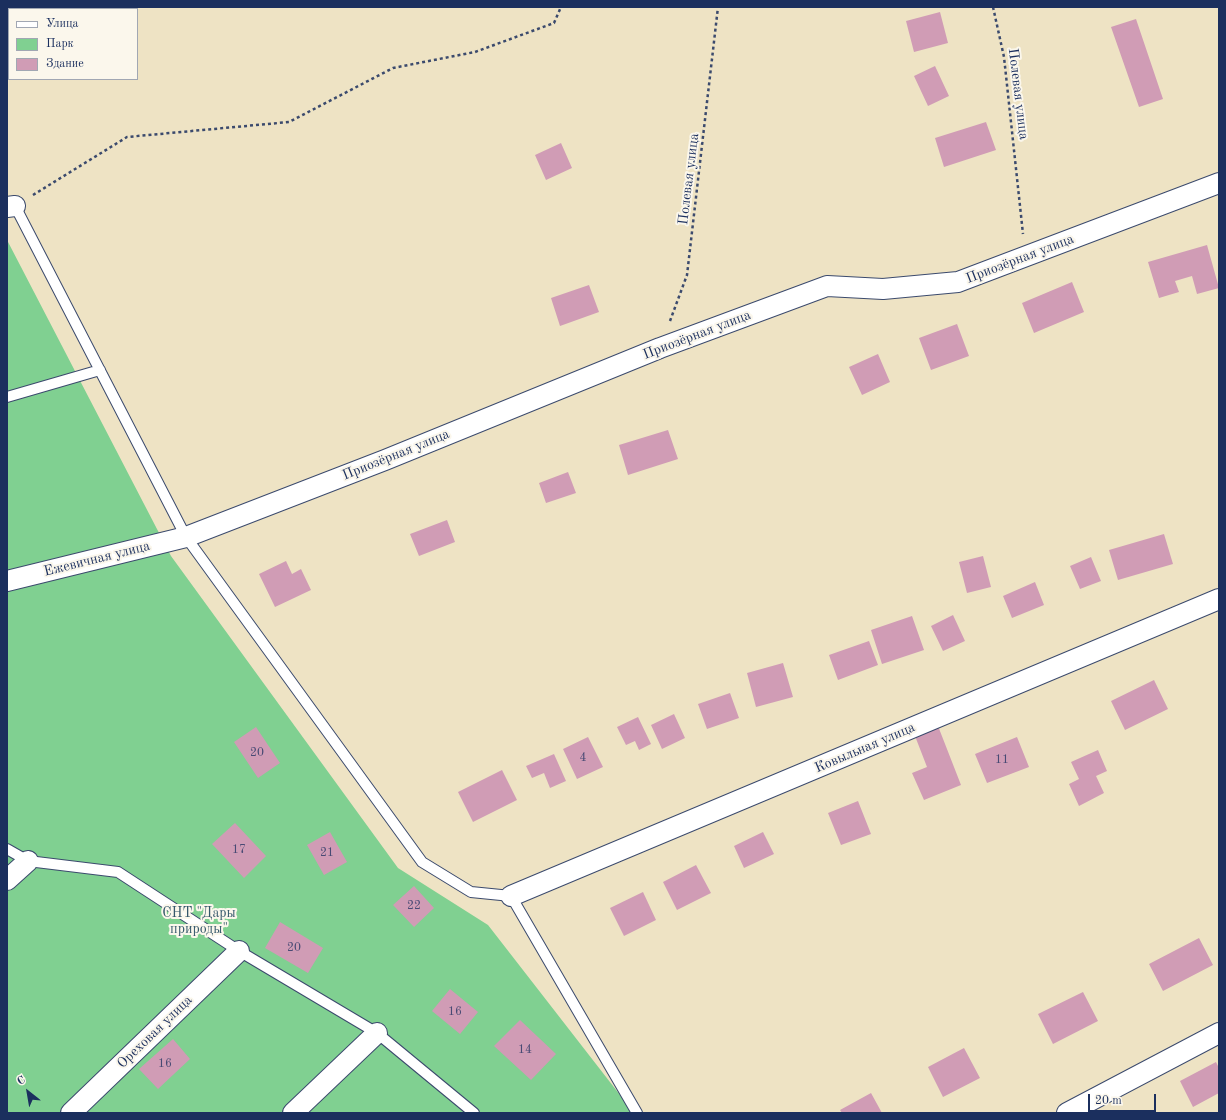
<!DOCTYPE html>
<meta charset="utf-8">
<style>
body{margin:0}
#map{position:relative;width:1226px;height:1120px;overflow:hidden;background:#eee3c4;font-family:"Old Standard TT",serif}
canvas{display:block}
.frame{position:absolute;inset:0;border:8px solid #1b2f5e;pointer-events:none}
.legend{position:absolute;left:8px;top:8px;width:130px;height:72px;box-sizing:border-box;background:#fbf7ec;border:1px solid #a1a7b3;margin:0;padding:5px 7px;list-style:none;font-size:12px;color:#1b2f5e}
.legend li{display:flex;align-items:center;gap:8px;height:20px}
.legend b{width:20px;border:1px solid #a1a7b3}
.north{position:absolute;left:8px;top:1072px;width:40px;height:40px;-webkit-text-stroke:3px #fbf7ec;paint-order:stroke;rotate:329deg;font-size:11px;font-weight:700;line-height:16px;text-align:center;color:#1b2f5e}
.north::after{content:'';display:block;margin:auto;width:14px;height:18px;background:#1b2f5e;clip-path:polygon(50% 0,100% 100%,50% 72%,0 100%)}
.scale{position:absolute;left:1088px;top:1094px;width:68px;height:18px;box-sizing:border-box;border:2px solid #1b2f5e;border-top:0;padding-left:5px;font-size:12px;line-height:14px;white-space:nowrap;color:#1b2f5e;-webkit-text-stroke:3px #fbf7ec;paint-order:stroke}
</style>
<div id="map">
<canvas width="1226" height="1120"></canvas>
<div class="frame"></div>
<ul class="legend">
<li><b style="height:5px;background:#fff"></b>Улица</li>
<li><b style="height:11px;background:#80d091"></b>Парк</li>
<li><b style="height:11px;background:#d09cb5"></b>Здание</li>
</ul>
<div class="north">С</div>
<div class="scale">20 m</div>
</div>
<script>
const g = document.querySelector('canvas').getContext('2d');
g.lineJoin = 'round';
function fillPath(path, color) { g.fillStyle = color; g.fill(path, 'evenodd'); }
function stroke(path, color, width, dash) { g.strokeStyle = color; g.lineWidth = width; g.lineCap = dash ? 'butt' : 'round'; g.setLineDash(dash || []); g.stroke(path); }
function write(font, color, halo, rows, align = 'center') {
  g.font = font + ' "Old Standard TT",serif'; g.lineWidth = 4; g.setLineDash([]); g.textBaseline = 'middle'; g.strokeStyle = halo; g.fillStyle = color; for (const [text, x, y, turn = 0] of rows) {
    g.save(); g.translate(x, y); g.rotate((+turn || 0) * Math.PI / 180); g.textAlign = isNaN(turn) ? turn : align; if (halo) g.strokeText(text, 0, 0); g.fillText(text, 0, 0); g.restore();
  }
}
fillPath(new Path2D(`
 M7,240L171,556L398,868L488,925L634,1113H7Z`), '#80d091');
fillPath(new Path2D(`
 M940,12L948,43L914,52L906,21Z
 M1136,19L1163,99L1139,107L1111,27Z
 M935,66L949,96L928,106L914,76Z
 M986,122L996,150L944,167L935,138Z
 M561,143L572,168L546,180L535,155Z
 M1207,245L1219,288L1197,294L1192,276L1175,281L1179,292L1159,298L1148,262Z
 M1072,282L1084,312L1034,333L1022,303Z
 M589,285L599,312L560,326L551,298Z
 M957,324L969,356L931,370L919,338Z
 M878,354L890,382L862,395L849,367Z
 M668,430L678,459L628,475L619,445Z
 M568,472L576,493L546,503L539,483Z
 M447,520L455,542L419,556L410,534Z
 M1164,534L1173,564L1118,580L1109,550Z
 M983,556L991,587L967,593L959,562Z
 M1091,557L1101,581L1080,589L1070,566Z
 M286,561L292,574L301,569L311,590L275,607L259,574Z
 M1035,582L1044,605L1012,618L1003,596Z
 M953,615L965,641L943,651L931,626Z
 M912,616L924,650L882,664L871,630Z
 M869,641L878,665L838,680L829,655Z
 M783,663L793,697L756,707L747,673Z
 M1154,680L1168,709L1125,730L1111,701Z
 M730,693L739,718L707,729L698,704Z
 M674,714L685,738L662,749L651,725Z
 M638,717L651,744L639,750L635,741L626,745L617,727Z
 M938,726L961,785L924,800L912,773L927,767L915,736Z
 M256,727L280,763L258,778L234,742Z
 M588,737L603,767L577,779L563,749Z
 M1017,737L1029,767L987,783L975,754Z
 M1098,750L1107,771L1096,776L1104,793L1079,806L1069,784L1079,779L1071,762Z
 M554,754L566,781L550,788L544,773L532,778L526,766Z
 M502,770L517,800L473,822L458,792Z
 M858,801L871,834L841,845L828,813Z
 M235,823L266,856L244,878L212,844Z
 M330,832L347,862L324,875L307,845Z
 M763,832L774,854L744,868L734,846Z
 M696,865L711,893L677,910L663,882Z
 M414,886L434,908L414,927L393,905Z
 M643,892L656,920L624,936L610,908Z
 M280,922L323,948L308,973L265,948Z
 M1199,938L1213,965L1163,991L1149,964Z
 M450,989L478,1012L460,1034L432,1011Z
 M1083,992L1098,1021L1053,1044L1038,1014Z
 M520,1020L556,1054L531,1080L494,1046Z
 M173,1039L190,1059L158,1089L139,1069Z
 M964,1048L980,1078L943,1097L928,1067Z
 M1216,1062L1219,1068V1093L1193,1107L1180,1081Z
 M871,1093L882,1113H842L840,1110Z`), '#d09cb5');
const service = new Path2D(`
 M15,206L186,537L422,862L471,892L511,896L637,1113
 M7,397L100,370
 M7,849L28,861L118,872L239,951L377,1033L474,1113`);
const minor = new Path2D(`
 M7,207L15,206
 M7,581L186,537L385,460L660,348L827,286L883,289L958,282L1219,183
 M7,880L28,861
 M511,896L1219,599
 M71,1113L239,951
 M293,1113L377,1033
 M1067,1113L1219,1033`);
stroke(service, '#3b4a6d', 12);
stroke(minor, '#3b4a6d', 22);
stroke(new Path2D(`
 M993,7L1004,57L1023,234
 M33,195L127,137L289,122L393,68L475,52L554,23L561,7
 M670,321L687,275L718,7`), '#3b4a6d', 2.5, [3, 3]);
stroke(service, '#fff', 10);
stroke(minor, '#fff', 20);
write('12px', '#484a74', null, [
 ["20",257,753],
 ["4",583,758],
 ["11",1002,760],
 ["17",239,850],
 ["21",327,853],
 ["22",414,906],
 ["20",294,948],
 ["16",455,1012],
 ["14",525,1050],
 ["16",165,1064]
]);
write('14px', '#1b2f5e', '#fbf7ec', [
 ["Полевая улица",1018,94,83],
 ["Полевая улица",689,179,-83],
 ["Приозёрная улица",1020,259,-21],
 ["Приозёрная улица",697,335,-21],
 ["Приозёрная улица",396,455,-22],
 ["Ежевичная улица",97,559,-14],
 ["Ковыльная улица",865,748,-23],
 ["Ореховая улица",155,1032,-44]
]);
write('14px', '#34576b', '#fbf7ec', [
 ["СНТ \"Дары",199,913],
 ["природы\"",199,929]
]);
</script>
